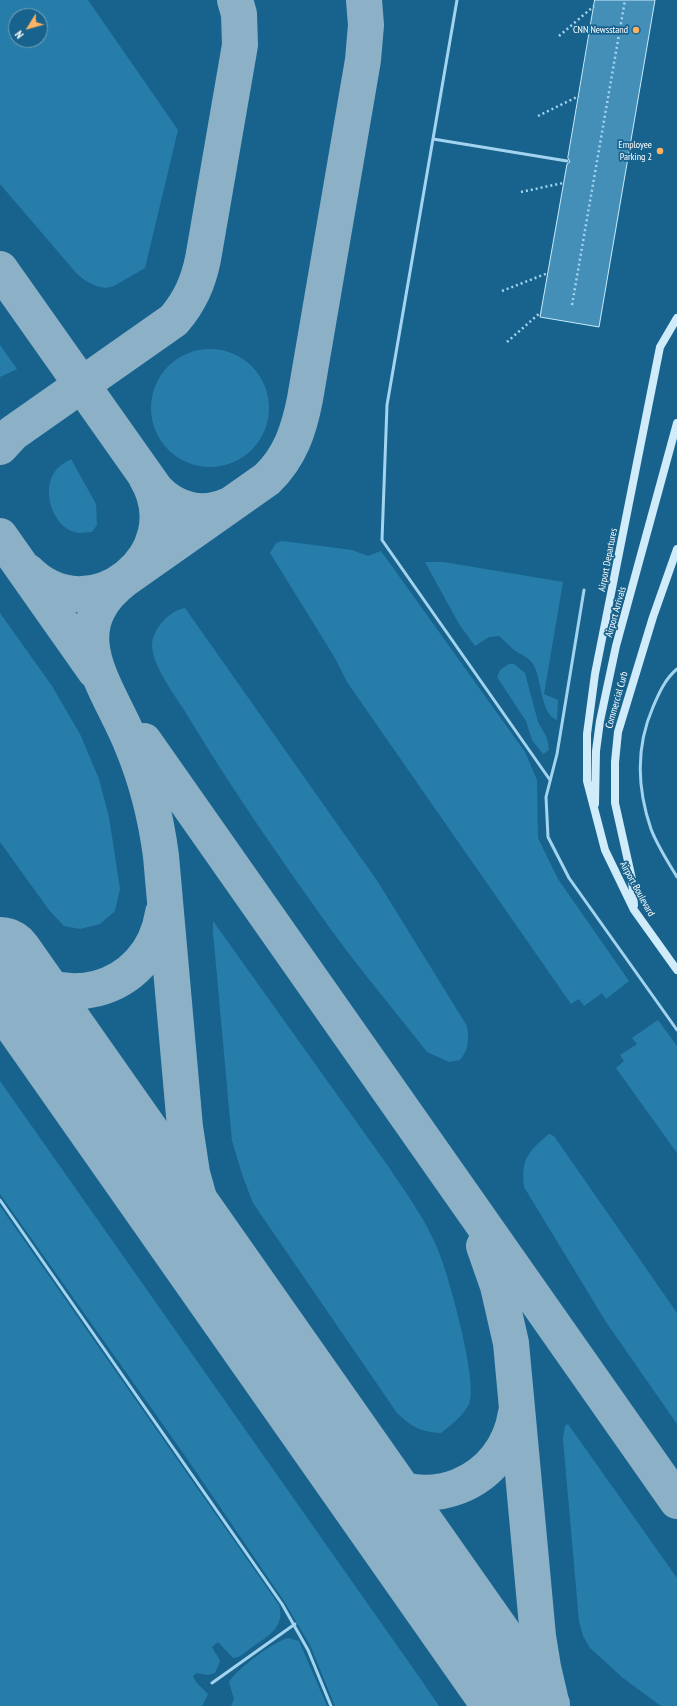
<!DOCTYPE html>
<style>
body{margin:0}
#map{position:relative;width:677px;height:1706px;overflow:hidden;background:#18638d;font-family:"PT Sans Narrow",sans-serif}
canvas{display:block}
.north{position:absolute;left:8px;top:8px;width:40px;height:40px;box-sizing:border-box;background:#18638d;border:1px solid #74a1bb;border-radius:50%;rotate:233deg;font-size:11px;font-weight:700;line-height:16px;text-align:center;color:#fff}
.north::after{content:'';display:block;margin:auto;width:14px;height:18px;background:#ffb261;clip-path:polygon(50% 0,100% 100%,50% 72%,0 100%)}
</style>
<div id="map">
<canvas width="677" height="1706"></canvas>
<div class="north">N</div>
</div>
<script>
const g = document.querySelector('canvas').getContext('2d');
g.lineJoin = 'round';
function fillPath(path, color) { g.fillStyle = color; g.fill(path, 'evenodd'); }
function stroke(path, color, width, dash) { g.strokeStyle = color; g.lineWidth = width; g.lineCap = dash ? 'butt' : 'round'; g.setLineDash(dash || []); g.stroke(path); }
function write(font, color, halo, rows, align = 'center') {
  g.font = font + ' "PT Sans Narrow",sans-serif'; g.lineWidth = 3.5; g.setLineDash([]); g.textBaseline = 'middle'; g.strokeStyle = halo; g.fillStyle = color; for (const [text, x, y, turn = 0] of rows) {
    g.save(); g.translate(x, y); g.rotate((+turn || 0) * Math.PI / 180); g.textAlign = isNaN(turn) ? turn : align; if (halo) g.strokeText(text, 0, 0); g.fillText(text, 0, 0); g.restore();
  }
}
fillPath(new Path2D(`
 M0,0H88L178,130L145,268L114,286L106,288L96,286L86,281L77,274L0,184ZM16,16H40V40H16Z
 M0,345L17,369L0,377Z
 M151 408a59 59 0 1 1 118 0a59 59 0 1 1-118 0Z
 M71,459L96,504L97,525L92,532C88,532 83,533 79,533C52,530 39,486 58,468C61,464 67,462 71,459Z
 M282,541L352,550L368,556L381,551L525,752L537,780L538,838L558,879L629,981L606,999L602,993L584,1006L579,999L571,1004L347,682L335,658L270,553L276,543Z
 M425,562H443L563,582L544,694L558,700L557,720C540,714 542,678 533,664C527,655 520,655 513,649C508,645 504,640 499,636L489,637L475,646L459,624Z
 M185,608L378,882L467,1026C469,1040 469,1049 460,1060L449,1062L427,1052C395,1011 362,972 332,931C282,861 233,791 189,718C178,699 153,668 152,646C152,629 170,610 185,608Z
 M0,613L52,686L80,734L99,779L109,817L120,889L115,911L100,924L80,929L64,926L49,910L0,842Z
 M509,664H514L525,673L538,722L547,738L549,750L543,754L532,740L526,721L497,677L500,670Z
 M213,921L388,1166C406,1193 426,1220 438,1250C448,1273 479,1384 469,1404C463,1416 451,1425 441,1433C421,1432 412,1427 397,1413L253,1203L243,1177L232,1141L213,932Z
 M658,1020L677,1046V1153L616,1068L624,1061L620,1055L637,1044L632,1038Z
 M0,1081L422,1681L439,1706H335L310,1645L284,1601L188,1460L0,1194Z
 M549,1134L554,1136L677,1313V1424L606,1322L524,1187C521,1158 528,1152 549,1134Z
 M0,1206L279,1605C285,1626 270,1635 255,1645C247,1650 243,1657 233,1658L218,1642L212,1647L220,1661L215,1673L208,1675L197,1673L193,1676L196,1682L208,1694L202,1706H0Z
 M568,1424L677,1578V1706H661L623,1678L590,1648L583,1636L579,1621L563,1439L565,1426Z
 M288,1638L299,1641L327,1706H231L234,1699L229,1682C237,1669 273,1642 288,1638Z`), '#277daa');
stroke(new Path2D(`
 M0,269L156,490C176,511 203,517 229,505
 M0,447L13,433L174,320C190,301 198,283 203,259L240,45L239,14L235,0
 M0,536L95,671
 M27,571C90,635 192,554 146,477
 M144,741L677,1501
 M0,956C54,1018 150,995 163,913
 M484,1246L498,1286L511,1343L538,1636L543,1667L552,1706
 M277,1358L228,1274L202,1209L192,1173L185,1127L161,856C156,818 147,781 132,745C109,687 57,631 125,579L267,479C290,457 299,430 305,399L363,60L366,25L364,0
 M281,1363L489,1635L514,1665L552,1704
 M367,1473C425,1516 505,1485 516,1413`), '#8cb1c6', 36);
stroke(new Path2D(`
 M0,962L522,1706`), '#8cb1c6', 90);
const building = new Path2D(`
 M595,0H655L599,327L540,317L567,164L570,162L568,158Z`);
fillPath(building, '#448fb8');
stroke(building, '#c9eafb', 1);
stroke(new Path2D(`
 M559,36L594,6
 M538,116L579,96
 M521,192L563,183
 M502,291L548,273
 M572,305L625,0
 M507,342L541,312`), '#a3d4ef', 2.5, [2, 3]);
stroke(new Path2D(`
 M457,0L387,405L382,540L550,780
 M433,139L567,161
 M584,590L557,754L546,797L548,837L569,878L677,1030
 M677,669C665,679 659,693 653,707C636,746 637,788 651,829C657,845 668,862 677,877
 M0,1200L282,1604L308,1650L331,1706
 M212,1683L295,1624`), '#a3d4ef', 3);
stroke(new Path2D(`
 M677,318L660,347L595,674L587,734V781L605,850L634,910L677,970
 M595,804L596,751L600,721L616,646L677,423
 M634,905L632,879L615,803V762L618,732L653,617L677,549`), '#d0ebfa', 8);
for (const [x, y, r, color] of [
 [636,30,4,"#ffb261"],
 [660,151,4,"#ffb261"]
]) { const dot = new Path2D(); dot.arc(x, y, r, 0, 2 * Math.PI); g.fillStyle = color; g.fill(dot); stroke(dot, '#18638d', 1.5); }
write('10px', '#fff', '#18638d', [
 ["CNN Newsstand",628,30],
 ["Employee",652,145],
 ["Parking 2",652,157]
], 'right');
write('10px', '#fff', '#18638d', [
 ["Airport Departures",608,560,-79],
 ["Airport Arrivals",616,612,-74],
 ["Commercial Curb",617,700,-74],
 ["Airport Boulevard",637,889,61]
]);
</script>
